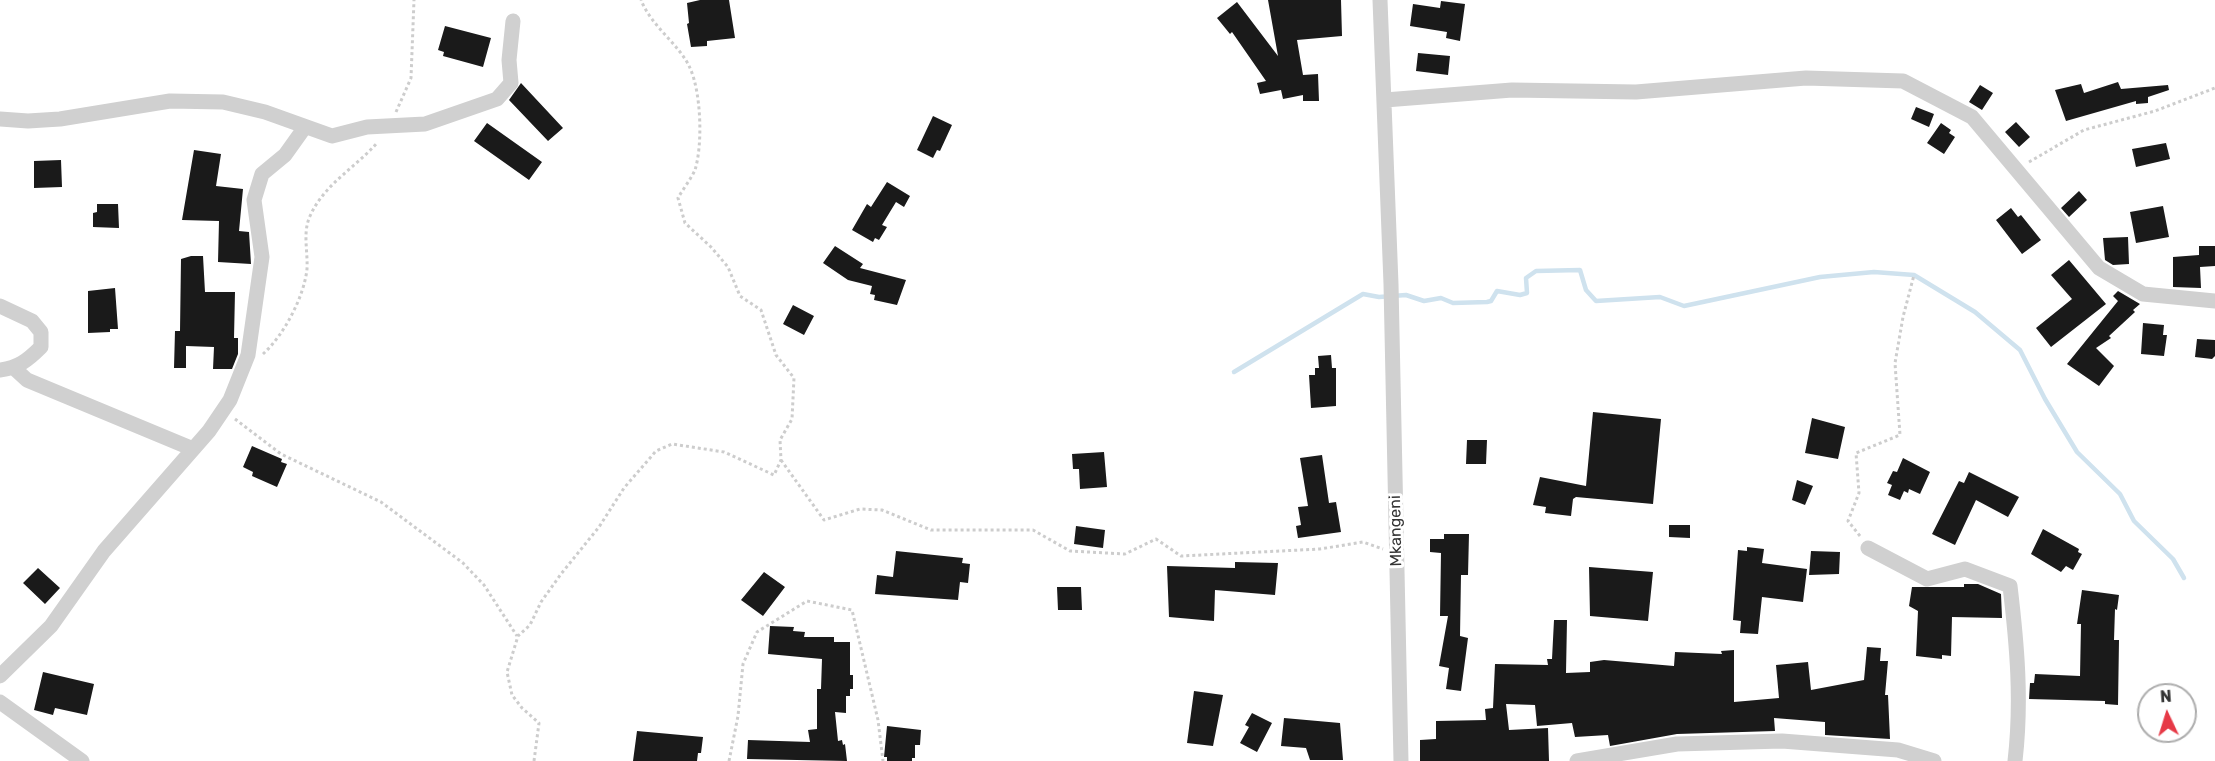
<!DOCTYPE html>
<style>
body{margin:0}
#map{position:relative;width:2215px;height:761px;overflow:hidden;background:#fff;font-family:Rubik,sans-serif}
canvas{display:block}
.north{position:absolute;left:2137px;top:683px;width:60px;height:60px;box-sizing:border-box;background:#fff;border:2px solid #adadad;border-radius:50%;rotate:356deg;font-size:16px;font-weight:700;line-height:24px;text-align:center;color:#333}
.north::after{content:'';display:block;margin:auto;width:21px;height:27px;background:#e63946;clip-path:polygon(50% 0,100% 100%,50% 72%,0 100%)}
</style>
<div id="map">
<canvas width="2215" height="761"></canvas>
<div class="north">N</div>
</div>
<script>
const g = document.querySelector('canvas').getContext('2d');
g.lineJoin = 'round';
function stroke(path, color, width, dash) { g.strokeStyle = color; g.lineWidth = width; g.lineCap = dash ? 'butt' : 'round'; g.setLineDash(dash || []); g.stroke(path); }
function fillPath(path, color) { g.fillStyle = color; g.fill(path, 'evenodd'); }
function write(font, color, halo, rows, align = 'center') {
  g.font = font + ' Rubik,sans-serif'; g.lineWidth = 6; g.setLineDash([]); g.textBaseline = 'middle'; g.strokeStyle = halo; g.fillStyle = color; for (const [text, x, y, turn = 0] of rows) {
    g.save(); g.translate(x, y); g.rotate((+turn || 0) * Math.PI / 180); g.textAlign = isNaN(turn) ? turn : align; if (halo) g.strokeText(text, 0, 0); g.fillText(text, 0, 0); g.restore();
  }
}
stroke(new Path2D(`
 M1234,372L1363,294L1379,297L1406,295L1424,301L1441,298L1453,303L1487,302L1491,301L1497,291L1520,295L1527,293L1526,278L1536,271L1580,270L1586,290L1596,301L1660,297L1684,306L1820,277L1874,272L1914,275L1975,312L2020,350L2045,399L2077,452L2120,494L2134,521L2173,559L2184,578`), '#cfe2ee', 4.5);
fillPath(new Path2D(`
 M700,0H729L735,38L707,41V46L691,47L687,24L689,23L687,3Z
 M1268,0H1341L1342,36L1297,40L1303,75L1318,74L1319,101H1303V95L1283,99L1281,90L1260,94L1257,83L1266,81L1232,32L1230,34L1217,18L1237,2L1278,56Z
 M1441,1L1465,4L1460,41L1446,38L1447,32L1410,26L1413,4L1440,8Z
 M445,26L491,38L483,67L443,56L444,52L438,50Z
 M1418,53L1450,56L1448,75L1416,71Z
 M2118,82L2121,89L2168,85L2169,90L2148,97V103L2136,104V101L2066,121L2055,90L2081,84L2084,93Z
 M521,83L563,128L548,141L509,100Z
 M1980,85L1993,93L1982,110L1969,102Z
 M1916,107L1934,114L1929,127L1911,119Z
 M933,116L952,125L940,151L937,150L933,158L917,150Z
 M2016,122L2030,137L2019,147L2005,132Z
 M487,123L542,162L529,180L474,141Z
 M1941,123L1951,130L1949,133L1955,137L1944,154L1927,143Z
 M2166,143L2170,159L2136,167L2132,149Z
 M194,150L221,154L216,186L243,189L239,231L249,232L251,264L218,262L219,221L182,220Z
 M61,160L62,187L34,188V161Z
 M887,182L910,196L904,207L896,202L882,225L887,227L879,240L875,238L873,242L852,230L867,204L871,207Z
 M2079,191L2087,200L2069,217L2061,208Z
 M97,204H118L119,228L93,227V213L97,212Z
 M2163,206L2169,237L2136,243L2130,212Z
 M2011,208L2018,217L2021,215L2041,240L2022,254L1996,220Z
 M2128,237L2129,264L2113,265L2105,260L2103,238Z
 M835,246L863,264L860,268L906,280L897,305L874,300L875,295L870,294L872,286L848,280L823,263Z
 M2199,246H2215V266L2200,267L2201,288L2173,287V257L2199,255Z
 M191,256H203L205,292H235L234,338H238V354L232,369H213L214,347L186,346V368H174L175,331H180L181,259Z
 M2069,260L2106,304L2051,347L2036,328L2072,299L2051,275Z
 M115,288L118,329H110V332L88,333V291Z
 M2118,291L2140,304L2133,310L2135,312L2109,336L2111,338L2096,348L2114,366L2099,386L2067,364L2118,301L2113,296Z
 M793,305L814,316L804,335L783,324Z
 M2143,323L2164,325L2163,335H2167L2164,356L2141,354Z
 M2197,339L2215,340V356L2212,359L2195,357Z
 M1331,355L1332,368H1336V406L1311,408L1309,375H1315V368H1319L1318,356Z
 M1593,412L1661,419L1653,504L1576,497L1573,499L1571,516L1545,513L1546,507L1533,505L1540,477L1586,486Z
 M1812,418L1845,427L1838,459L1805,453Z
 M1467,440H1487L1486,464H1466Z
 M252,446L282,459L281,462L287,464L277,487L252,476L253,472L243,467Z
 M1104,452L1107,487L1080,489L1079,469H1073L1072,454Z
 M1322,455L1329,503L1336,502L1341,532L1298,538L1296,526L1301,525L1298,507L1308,506L1300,458Z
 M1903,458L1930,472L1920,494L1909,489L1908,493L1904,491L1900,500L1888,495L1892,485L1887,483L1893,471L1897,472Z
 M1969,472L2019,497L2008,517L1976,500L1955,545L1932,534L1959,481L1964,483Z
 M1797,480L1813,486L1805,505L1792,500Z
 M1669,525H1690V538L1669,537Z
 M1076,526L1105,530L1103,548L1074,544Z
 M2043,529L2079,549L2078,552L2082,554L2073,570L2066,566L2061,572L2031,554Z
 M1444,534H1469L1468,575H1461L1460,636L1468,638L1461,691L1446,689L1449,668L1439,666L1448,616H1440L1441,553L1430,552V539H1444Z
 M1747,547L1764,549L1762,563L1807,569L1803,602L1762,597L1758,634L1740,633L1741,621L1733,620L1738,550L1747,551Z
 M896,551L963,558L962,563L970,564L968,583L960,582L958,600L875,594L877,575L893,577Z
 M1811,551L1840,552L1839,574L1809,575Z
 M1235,562L1278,563L1275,595L1215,590L1214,621L1169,617L1167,566L1235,568Z
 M1589,567L1653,572L1648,621L1590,616Z
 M38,568L60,588L45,604L23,583Z
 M764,572L785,587L763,616L741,600Z
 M1964,584H1978L2001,594L2002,618L1952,617L1951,656L1942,655V659L1916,656L1918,611L1909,606L1912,587H1964Z
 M1057,587H1081L1082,610H1058Z
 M2082,590L2119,595L2117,610L2115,609L2114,640H2119L2118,705L2105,704V701L2029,699L2030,683H2034L2035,674L2080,676L2081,624H2077Z
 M1554,620H1567L1566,673L1590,672V662L1604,660L1674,666L1675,652L1722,654L1721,651L1734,650V702L1779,698L1776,665L1808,662L1811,690L1864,680L1867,647L1881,648L1880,661H1888L1885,695H1888L1890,739L1825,735V722L1774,718L1775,731L1677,734L1610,746L1608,735L1575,737L1572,723L1537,726L1535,705L1506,704L1509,730L1548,728L1549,761H1420V740L1436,739V721L1486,720L1485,709L1493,708L1495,664L1548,665L1547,659H1552Z
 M770,626L794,627L793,631L805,632L804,637H834V642H850V675H853V689H850V696H846V713L835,712L838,741L842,740L843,745L845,744L847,761L747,759L748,740L810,742L808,730L817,729V689H821L822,659L768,654Z
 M43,672L94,684L87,715L55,708L53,715L34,710Z
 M1194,691L1223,695L1213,746L1187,743Z
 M1252,713L1272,723L1257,752L1240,743L1249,727L1245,725Z
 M1284,718L1340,723L1343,760H1310L1306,748L1281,746Z
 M887,726L921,730L920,745H915V758H912V761H887V757H884Z
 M637,731L703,737L701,753H698L697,761H633Z`), '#1a1a1a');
stroke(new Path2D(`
 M396,112L411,78L414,0
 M2029,162L2084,130L2155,111L2215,88
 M263,354C284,335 304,297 307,269C308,250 302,231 311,214C325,184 356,167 377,143
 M235,419L281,454L381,502L463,563L484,585L517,636
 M781,460L824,520L860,509L882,510L931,530H1033L1070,551L1125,554L1156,539L1181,556L1320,549L1363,542L1383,549
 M1860,536L1848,521L1859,493L1856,453L1900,435L1895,363L1903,317L1914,275
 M534,761L539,723L522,708L512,695L507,672L518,636L530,625L541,602L561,574L599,527L624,488L656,451L672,444L724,452L774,475L781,460L780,440L792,419L794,378L776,355L761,310L740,296L728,267L711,247L685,223L678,198C683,189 691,179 695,170C703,144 701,92 690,68C680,45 651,26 641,0
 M729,761L738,716L743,664L757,632L807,601L852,610L878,720L883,761`), '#cdcdcd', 3, [3, 3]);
stroke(new Path2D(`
 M1380,0L1391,284L1401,761
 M1385,100L1512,90L1636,92L1806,78L1903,81L1972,117L2099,268L2143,294L2215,301
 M0,119L28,121L60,119L170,101L223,102L265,112L332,136L367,127L425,124L497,99L511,83L509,60L513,21
 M0,306L32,321L41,332V347C28,360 18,368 0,370
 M15,369L27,380L193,449
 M1868,548L1927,579L1965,569L2010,586C2017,645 2022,701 2015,761
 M0,676L51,626L104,551L209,431L230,400L248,355L262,257L254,200L262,174L285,155L305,127
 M0,702L82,761
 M1577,761L1677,744L1782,741L1898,750L1934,761`), '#d0d0d0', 15);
write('16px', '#333', '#fff', [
 ["Mkangeni",1396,531,-91]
]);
</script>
